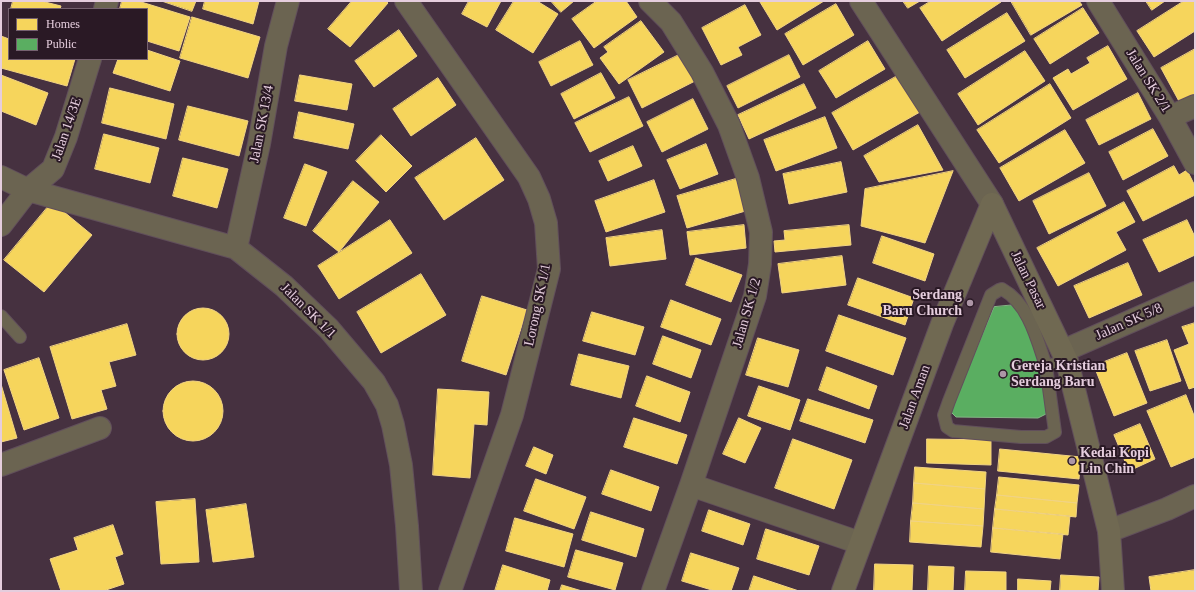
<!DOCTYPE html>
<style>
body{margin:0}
#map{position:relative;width:1196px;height:592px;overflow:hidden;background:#463140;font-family:Georgia,serif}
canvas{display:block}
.frame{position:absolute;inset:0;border:2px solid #e5cddd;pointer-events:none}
.legend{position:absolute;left:8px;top:8px;width:140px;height:52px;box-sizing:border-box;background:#2a1925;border:1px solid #75616f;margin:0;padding:5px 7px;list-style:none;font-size:12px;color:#e5cddd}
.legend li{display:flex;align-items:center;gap:8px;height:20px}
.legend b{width:20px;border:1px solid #75616f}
</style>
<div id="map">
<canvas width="1196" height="592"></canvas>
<div class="frame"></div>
<ul class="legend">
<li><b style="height:11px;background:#f6d55c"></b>Homes</li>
<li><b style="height:11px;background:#5aae61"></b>Public</li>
</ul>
</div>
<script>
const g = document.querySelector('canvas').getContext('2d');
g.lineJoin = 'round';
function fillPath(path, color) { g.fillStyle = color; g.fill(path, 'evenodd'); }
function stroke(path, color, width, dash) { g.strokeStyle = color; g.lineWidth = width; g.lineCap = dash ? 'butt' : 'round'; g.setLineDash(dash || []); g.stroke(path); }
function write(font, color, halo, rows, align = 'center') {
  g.font = font + ' Georgia,serif'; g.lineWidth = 4; g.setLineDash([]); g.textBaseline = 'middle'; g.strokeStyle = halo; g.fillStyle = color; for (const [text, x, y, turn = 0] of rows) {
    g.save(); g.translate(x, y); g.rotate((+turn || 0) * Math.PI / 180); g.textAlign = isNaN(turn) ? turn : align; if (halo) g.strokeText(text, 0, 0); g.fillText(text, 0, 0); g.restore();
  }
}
const homes = new Path2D(`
 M13,1H41L61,6L60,9H11Z
 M122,1H138L190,17L179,51L147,41V9H120Z
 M162,1H196L192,11Z
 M205,1H259L253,24L203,9Z
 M352,1H386L388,3L350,47L328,29Z
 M469,1H501L487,27L462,14Z
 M514,1H537L558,14L533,53L496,30Z
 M551,1H574L561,12Z
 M597,1H626L637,17L594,48L572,19Z
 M761,1H824L777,30L760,2Z
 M903,1H920L908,8Z
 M931,1H1000L1001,2L942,41L920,8Z
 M1011,1H1079L1082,5L1031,35Z
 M1146,1H1165L1152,10Z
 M1184,1H1195V31L1154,57L1137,31Z
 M836,4L854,35L803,65L785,34Z
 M745,5L761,35L738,47L742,55L721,65L702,28Z
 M1083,8L1099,33L1050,64L1034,39Z
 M1007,13L1025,41L965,78L947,50Z
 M192,17L260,37L248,78L180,58Z
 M641,21L664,52L619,84L600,58L608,52L604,47Z
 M399,30L417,56L374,87L355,61Z
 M1,36L9,39V59H75L67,86L1,68Z
 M580,41L593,65L551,86L539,62Z
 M868,41L885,69L836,98L819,71Z
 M1108,46L1127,79L1073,110L1053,78L1068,69L1071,74L1090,63L1087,58Z
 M1195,49V97L1181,105L1161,68Z
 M147,50L180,61L170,91L113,73L118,59H147Z
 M1025,51L1045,81L978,125L958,94Z
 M685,52L699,79L642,108L628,80Z
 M789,55L800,77L738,108L727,86Z
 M601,73L615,98L574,119L561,94Z
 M1,75L48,93L36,125L1,111Z
 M300,75L352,84L347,110L295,101Z
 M899,75L920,112L853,150L832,113Z
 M438,78L456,105L411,136L393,109Z
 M804,84L816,108L749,139L738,115Z
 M1050,84L1071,118L999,163L977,130Z
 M110,88L174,104L166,139L102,123Z
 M1138,93L1151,119L1099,145L1086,120Z
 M629,97L643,126L590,152L575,123Z
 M693,99L708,129L662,152L647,122Z
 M188,106L248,121L239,156L179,140Z
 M299,112L354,124L348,149L294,138Z
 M825,117L837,148L776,171L764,140Z
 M918,125L943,170L879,182L864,156Z
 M1153,129L1168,156L1123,180L1109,152Z
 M1065,130L1085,163L1019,201L1000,168Z
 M104,134L159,148L150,183L95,169Z
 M381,135L412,166L386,192L356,161Z
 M476,138L504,180L444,220L415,178Z
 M706,144L718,174L680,189L667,160Z
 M633,146L642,166L608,181L599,161Z
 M183,158L228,169L217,208L173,196Z
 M841,162L847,192L789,204L783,174Z
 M305,164L327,172L306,226L284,218Z
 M1174,166L1179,175L1187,170L1195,186V195L1143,221L1127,191Z
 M953,171L925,243L861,226L865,189Z
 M1089,173L1106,206L1049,234L1033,201Z
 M739,178L749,210L687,228L677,196Z
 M654,180L665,212L606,232L595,201Z
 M353,181L379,202L339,252L313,231Z
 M52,202L92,235L44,292L4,260Z
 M1124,202L1135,222L1116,232L1126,250L1058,286L1037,248Z
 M390,220L412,253L339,299L318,266Z
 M1187,220L1195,237V255L1159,272L1143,240Z
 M744,225L746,248L690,255L687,232Z
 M849,225L851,245L775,252L774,241L785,240L784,231Z
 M662,230L666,259L610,266L606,238Z
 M882,236L934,254L925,281L873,263Z
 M842,256L846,285L782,293L778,264Z
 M696,258L742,275L731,302L686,285Z
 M1128,263L1142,295L1089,318L1074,286Z
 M421,274L446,315L381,353L357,312Z
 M858,278L914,298L905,325L848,305Z
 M482,296L527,310L506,375L462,361Z
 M671,300L721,319L711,345L661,327Z
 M177 334a26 26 0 1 1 52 0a26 26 0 1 1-52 0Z
 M592,312L644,327L635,355L583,341Z
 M839,315L906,338L893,375L826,351Z
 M1195,323V387L1189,389L1174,350L1189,344L1182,327Z
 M127,324L136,355L109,362L116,386L101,390L107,409L72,419L50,347Z
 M663,336L701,350L691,378L653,364Z
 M758,338L799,350L788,387L746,375Z
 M1167,340L1181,381L1150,391L1135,351Z
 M1127,353L1147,403L1114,416L1094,366Z
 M579,354L629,366L621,398L571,385Z
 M39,358L59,418L24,430L4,370Z
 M827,367L877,386L869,409L819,390Z
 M647,376L690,392L680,422L636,406Z
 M163 411a30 30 0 1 1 60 0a30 30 0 1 1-60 0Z
 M1,384L17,438L1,442Z
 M759,386L800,400L790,430L748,416Z
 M438,389L489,392L487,425L474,424L470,478L433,475Z
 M1186,395L1195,418V457L1171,467L1147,411Z
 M808,399L873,420L865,443L800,421Z
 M634,418L687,435L677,464L624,447Z
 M739,418L761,428L745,463L723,454Z
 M1140,424L1155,459L1129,471L1114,435Z
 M793,439L852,460L834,509L775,488Z
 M927,439L991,440V465L927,463Z
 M534,447L553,455L546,474L526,466Z
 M1000,449L1081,457L1079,479L998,471Z
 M915,467L986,472L985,489L914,483Z
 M611,470L659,487L651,511L602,494Z
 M999,477L1079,485L1077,503L997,495Z
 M536,479L586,497L574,529L524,511Z
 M914,483L985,489L984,509L913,503Z
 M997,495L1077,503L1076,517L995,509Z
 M195,499L199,562L161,564L156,502Z
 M913,503L984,509L983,526L911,521Z
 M246,504L254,557L213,562L206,510Z
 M995,509L1070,516L1068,535L993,528Z
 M709,510L750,524L743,545L702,531Z
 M591,512L644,529L636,557L582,540Z
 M515,518L573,534L564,567L506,551Z
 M911,521L983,526L981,547L910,542Z
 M113,525L123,554L115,557L124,584L103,591H61L50,559L78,550L74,538Z
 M993,528L1063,534L1060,559L991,552Z
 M766,529L819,546L809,575L757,559Z
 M576,550L623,563L615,590L568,577Z
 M691,553L739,568L731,591H715L682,581Z
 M875,564L913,565L912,591H874Z
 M503,565L550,580L547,591H495Z
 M929,566L954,567L953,591H928Z
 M1195,570V591H1151L1149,577Z
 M966,571L1006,572V591H965Z
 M1061,575L1099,577L1098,591H1060Z
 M754,576L799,591H749Z
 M1018,579L1051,581L1050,591H1018Z
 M562,585L582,591H560Z`);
fillPath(homes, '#f6d55c');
stroke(homes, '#f1d383', 1);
const public = new Path2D(`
 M1015,305L1035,337L1048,413L1038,418L956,417L950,411L994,307Z`);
fillPath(public, '#5aae61');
stroke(public, '#84b786', 1);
const lane = new Path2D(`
 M1,316L20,337
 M1046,366C1037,339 1029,304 1002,289L999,290L991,295L949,401L944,415L947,427L953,431L1021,437H1046L1055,432L1046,366L1067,361`);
const street = new Path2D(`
 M406,1L529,177L539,199L546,223L549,269L512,415L450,591
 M650,1L671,22L702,72L729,125L748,178L761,232L760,264L755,296L691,485L653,591
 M861,1L992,204
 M1098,1L1170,117L1195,163
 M105,9L107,1
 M1170,117L1195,106
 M1,177L28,190L236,248L284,286L329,329L374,382L387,405L393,425L401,465L407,526L411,591
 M1,225L28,190L53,169L66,137L90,59
 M236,248L259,144L276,46L288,1
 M1063,351L1195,293
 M1,465L100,428
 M691,485L860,543
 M1109,531L1167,509L1195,496`);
const secondary = new Path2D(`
 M992,204L1067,361L1109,531L1113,591
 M843,591L942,324L992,204`);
stroke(lane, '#614f5b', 14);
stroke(street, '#614f5b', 24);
stroke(secondary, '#614f5b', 24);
stroke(lane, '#6b6451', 12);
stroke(street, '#6b6451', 22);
stroke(secondary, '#706952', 22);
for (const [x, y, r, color] of [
 [970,303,4,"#ad96a6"],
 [1003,374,4,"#ad96a6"],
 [1072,461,4,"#ad96a6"]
]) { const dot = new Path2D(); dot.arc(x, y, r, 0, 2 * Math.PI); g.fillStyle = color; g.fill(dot); stroke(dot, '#2a1925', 1.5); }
write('14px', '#e5cddd', '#2a1925', [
 ["Jalan SK 2/1",1148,81,58],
 ["Jalan SK 13/4",262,124,-79],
 ["Jalan 14/3E",67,129,-71],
 ["Jalan Pasar",1028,280,64],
 ["Lorong SK 1/1",538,305,-78],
 ["Jalan SK 1/1",308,311,45],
 ["Jalan SK 1/2",747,313,-74],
 ["Jalan SK 5/8",1129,322,-24],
 ["Jalan Aman",915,397,-70]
]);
write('bold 14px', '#e5cddd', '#2a1925', [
 ["Serdang",962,295,"right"],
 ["Baru Church",962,311,"right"],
 ["Gereja Kristian",1011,366],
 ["Serdang Baru",1011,382],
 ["Kedai Kopi",1080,453],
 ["Lin Chin",1080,469]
], 'left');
</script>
